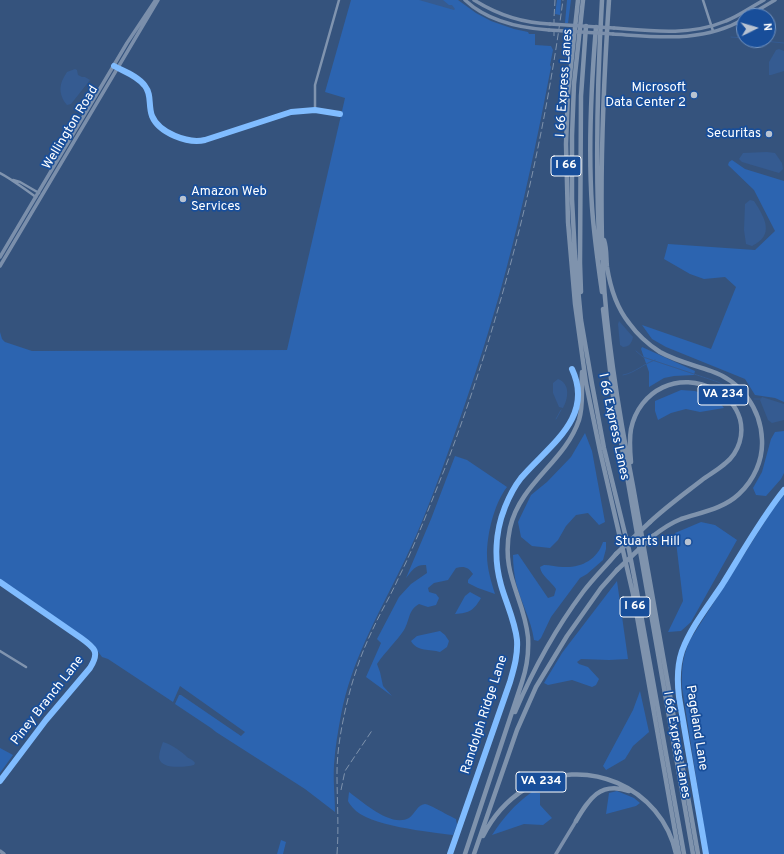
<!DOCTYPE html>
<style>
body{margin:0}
#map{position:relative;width:784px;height:854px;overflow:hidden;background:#35537d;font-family:Overpass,sans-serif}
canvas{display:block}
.north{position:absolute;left:736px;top:8px;width:40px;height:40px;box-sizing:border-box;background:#184e9a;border:1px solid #7495c2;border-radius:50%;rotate:85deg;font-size:11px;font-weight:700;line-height:16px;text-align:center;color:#fff}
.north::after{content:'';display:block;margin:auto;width:14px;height:18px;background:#b8c3d2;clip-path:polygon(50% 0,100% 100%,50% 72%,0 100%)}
</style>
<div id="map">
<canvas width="784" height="854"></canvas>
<div class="north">N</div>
</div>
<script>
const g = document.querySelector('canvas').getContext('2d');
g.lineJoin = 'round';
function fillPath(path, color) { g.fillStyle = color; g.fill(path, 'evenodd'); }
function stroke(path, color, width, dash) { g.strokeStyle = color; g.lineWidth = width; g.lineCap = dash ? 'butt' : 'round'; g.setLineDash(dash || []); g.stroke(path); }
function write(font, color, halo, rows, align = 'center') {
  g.font = font + ' Overpass,sans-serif'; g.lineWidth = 3.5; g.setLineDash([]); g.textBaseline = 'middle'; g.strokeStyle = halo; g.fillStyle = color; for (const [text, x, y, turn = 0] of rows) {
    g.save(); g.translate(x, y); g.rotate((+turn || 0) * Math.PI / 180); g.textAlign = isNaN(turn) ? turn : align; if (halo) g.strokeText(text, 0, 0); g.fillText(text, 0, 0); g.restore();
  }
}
fillPath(new Path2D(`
 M351,0H458L476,13L491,21L514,29L528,32L529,34H535V45L551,46L553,50L550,65L551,67C538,135 524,203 506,270C488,338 465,406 441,472C429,505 416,538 400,570C377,617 351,662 341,715C338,731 335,748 334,765C333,781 335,797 335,812L305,789L216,732L211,728L175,704L179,695H181L241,736L245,732L180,686L173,702L108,659L102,657L91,642L0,579V332L2,339L5,342L32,351L287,350L345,98L325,92Z
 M557,0H561L560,15L555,14Z
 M567,0H571L568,23H565Z
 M732,160L745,169L784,181V402L775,398L755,395L745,379L666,347L652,339L642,325L711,349L736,287L725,277L704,279L690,274L664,259L668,244L755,250L775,231L754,190L728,165L729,162Z
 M642,347L695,371L694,375L674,376L664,378L649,387V372L641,349Z
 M681,390L695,391L716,398L724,408L700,412L686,409L671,413L658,420L655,411V401Z
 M784,431V473L781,479L766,496L756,495L753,488L762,472L771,439L775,432Z
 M585,433L592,451L605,522L599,525L588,513L576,515L566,526L558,540L550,548L532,546L521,537L518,522L531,495L547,482L571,457Z
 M455,456L467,460L507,487C494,504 487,534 487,555C487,568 491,581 495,594L478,588L468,583V580L473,574C468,567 464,566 456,568L448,580L434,583L428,588L429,592L436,594L439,598L436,605L428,607L419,604C408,610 410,620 404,630C396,642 385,652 377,664L380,672L383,686L392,696L366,677L381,643L377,639L399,597L411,584L427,573L426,565C416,564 412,570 406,578L431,519Z
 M784,495V854H708L682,687C682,667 682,659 690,640L771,512Z
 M701,522L715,525L737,540L691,622L681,631L668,632L683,601L675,533Z
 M603,542H606V549L603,560L587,574L580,578L551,617L541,638L538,641L534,640C531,619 521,603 516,583C514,574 513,564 513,555L518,554L548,598L554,596L556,589C552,582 541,576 540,567L544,565C550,565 557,567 563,567C581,568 597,560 603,542Z
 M617,581L628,659L609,660L581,659L577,662L579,664L588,667L599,679L596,685L592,687L572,680L548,685L544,683L562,653Z
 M470,592L481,598C474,610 470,613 455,614L465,596Z
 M440,631L445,635L449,641L447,647L440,652C430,649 417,652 411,641L417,636Z
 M640,691L649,732L633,746L625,759L606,770L603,766L633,710Z
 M0,748L13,755L0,773Z
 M617,791L634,798L640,803L636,806L606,814L609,793Z
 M349,792C363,802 391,828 409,818C415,814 417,805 425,804C429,804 451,817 456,819L457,825L453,835C430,832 368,826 353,808C351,806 349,803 348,801Z
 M532,792L540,793V805L552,818L543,825L524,824L492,835C504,817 514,805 532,792Z
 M281,840L286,842L283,854H277Z`), '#2c64b0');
fillPath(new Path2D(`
 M419,0H443L449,5H452L455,9L454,10Z
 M779,49L784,51V71L771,75H769V62L776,50Z
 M75,69L77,70L78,75L82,77H85L90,80L71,104L67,105C60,97 58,87 64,77C65,75 66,74 67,72Z
 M767,152L775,153L782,163L783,169L779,173L742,162L739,159L743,153Z
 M750,200L754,201C765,218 775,235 752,246L746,244L744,230L745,204Z
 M619,321L633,337C632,343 629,347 623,347L620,345L618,324Z
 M558,379C571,384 568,399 563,408L559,407L553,393V383Z
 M762,397L784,404V420L772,423L768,420L760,400Z
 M163,742C171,744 179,750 185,755C188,759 193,759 195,763L194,765C186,767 161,770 159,758C159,753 161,747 163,742Z`), '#355b91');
stroke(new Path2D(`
 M731,37L744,38
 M753,40L784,43
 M636,351L643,357L718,382L730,389L744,401H747
 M623,375C635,373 643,364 655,360
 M754,399H761
 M556,419L561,410`), '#355b91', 1);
stroke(new Path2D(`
 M703,0L713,31
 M117,67C126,73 139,77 145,86C152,95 148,106 152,116C159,133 188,144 205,140L291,112L315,110L340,114
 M315,110V85L339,0
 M0,173C12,179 24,189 36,197
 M13,180L20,182L39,193
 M0,582L81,638C95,648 100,652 90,668L46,720L0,781
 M0,651L26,667
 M450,854L510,682C514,668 518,655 517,640C515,621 506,603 501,585C494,560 495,532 505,507C509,497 514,487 521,478C548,446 595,418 572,369
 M706,854L679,697C677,681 677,666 682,651C691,627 708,606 722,585C742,553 760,520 784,490`), '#8094af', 2.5);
stroke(new Path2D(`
 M465,0C487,21 520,28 549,30
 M474,0C498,15 522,23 550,24
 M748,16L775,0
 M614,28C651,31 690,36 726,21C739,16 751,7 764,0
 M613,34C659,37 703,43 744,19
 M0,257L127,43L155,1
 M0,266L158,0
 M0,851L4,854
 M556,854L576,821`), '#7b8fab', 3.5);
stroke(new Path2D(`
 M578,0L568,93L566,144L568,222L575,304L586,383L600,451L633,594L679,854
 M583,0L574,84L572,136V199L575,256L581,320L592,384L604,448L629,550L635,581L684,854
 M609,0C603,90 599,180 603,270C607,342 619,414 633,486L698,854
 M596,27C591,87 588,147 592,207C594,236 598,264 602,292
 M604,240C607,249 606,258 607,267C610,286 617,308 629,323C637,334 649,345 660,352C676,361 694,365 711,371C741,381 761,409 762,440C763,460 754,480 739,494C723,509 702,512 681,519C671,523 662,529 653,536
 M600,258C595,172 597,86 602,0
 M581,292L580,263L581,96L586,26
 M603,309L613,396L693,854
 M631,462C630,451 629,440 631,429C639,390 680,370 715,390C727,396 736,406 740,419C743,431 741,443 734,454C727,465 713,472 702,480C684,494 666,507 650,522
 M515,712C533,670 556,628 583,592C593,579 605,567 616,554
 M576,821C589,799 600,781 629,791
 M483,836C493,816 506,801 525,789C584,753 662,787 676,854
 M465,854L522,682C527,667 529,653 528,637C524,597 500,574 510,528C520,483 565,462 579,420C584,403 581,389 582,372
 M474,854L517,730L536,687L567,636L601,588L617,570`), '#7f93ad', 4.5);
stroke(new Path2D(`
 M554,36V18L555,0
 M341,790L345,771L373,729
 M337,854C339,827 337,800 337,773C337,754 340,735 344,716C350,687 359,658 372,631C380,613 390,597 398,579C416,543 430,505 445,468C502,318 542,158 563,0`), '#7f93ad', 1, [7, 3]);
stroke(new Path2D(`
 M550,24L614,28
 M549,30L613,34`), '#7b8fab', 3.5);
stroke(new Path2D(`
 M616,554L650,522
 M617,570L653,536`), '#7f93ad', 4.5);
stroke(new Path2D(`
 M114,66C123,71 138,76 145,86C152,95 148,105 152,116C159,133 188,144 205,140L291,112L315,110L340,114
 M0,582L81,638C95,648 100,652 90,668L46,720L0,781
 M450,854L510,682C514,668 518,655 517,640C515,621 506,603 501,585C494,560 495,532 505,507C509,497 514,487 521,478C548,446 595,418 572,369
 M706,854L679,697C677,681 677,666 682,651C691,627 708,606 722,585C742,553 760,520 784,490`), '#80bcff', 6);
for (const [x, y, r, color] of [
 [694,95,4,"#b8c3d2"],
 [769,134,4,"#b8c3d2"],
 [183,199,4,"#b8c3d2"],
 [688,542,4,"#b8c3d2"]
]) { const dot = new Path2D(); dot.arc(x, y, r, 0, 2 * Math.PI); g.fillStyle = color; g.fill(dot); stroke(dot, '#184e9a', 1.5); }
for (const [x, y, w] of [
 [566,166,30],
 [723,395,50],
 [635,607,30],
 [541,782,50]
]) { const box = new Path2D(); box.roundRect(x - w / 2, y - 10, w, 20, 3); g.fillStyle = '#184e9a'; g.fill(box); stroke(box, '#fff', 1); }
write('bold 12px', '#fff', null, [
 ["I 66",566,166],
 ["VA 234",723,395],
 ["I 66",635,607],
 ["VA 234",541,782]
]);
write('13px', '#fff', '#184e9a', [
 ["I 66 Express Lanes",565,83,-86],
 ["Wellington Road",71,128,-59],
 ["I 66 Express Lanes",613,427,78],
 ["Piney Branch Lane",48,701,-52],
 ["Randolph Ridge Lane",485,715,-72],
 ["Pageland Lane",696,728,81],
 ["I 66 Express Lanes",676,745,80]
]);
write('13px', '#fff', '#184e9a', [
 ["Microsoft",686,88],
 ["Data Center 2",686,103],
 ["Securitas",761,134],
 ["Amazon Web",191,192,"left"],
 ["Services",191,207,"left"],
 ["Stuarts Hill",680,542]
], 'right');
</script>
